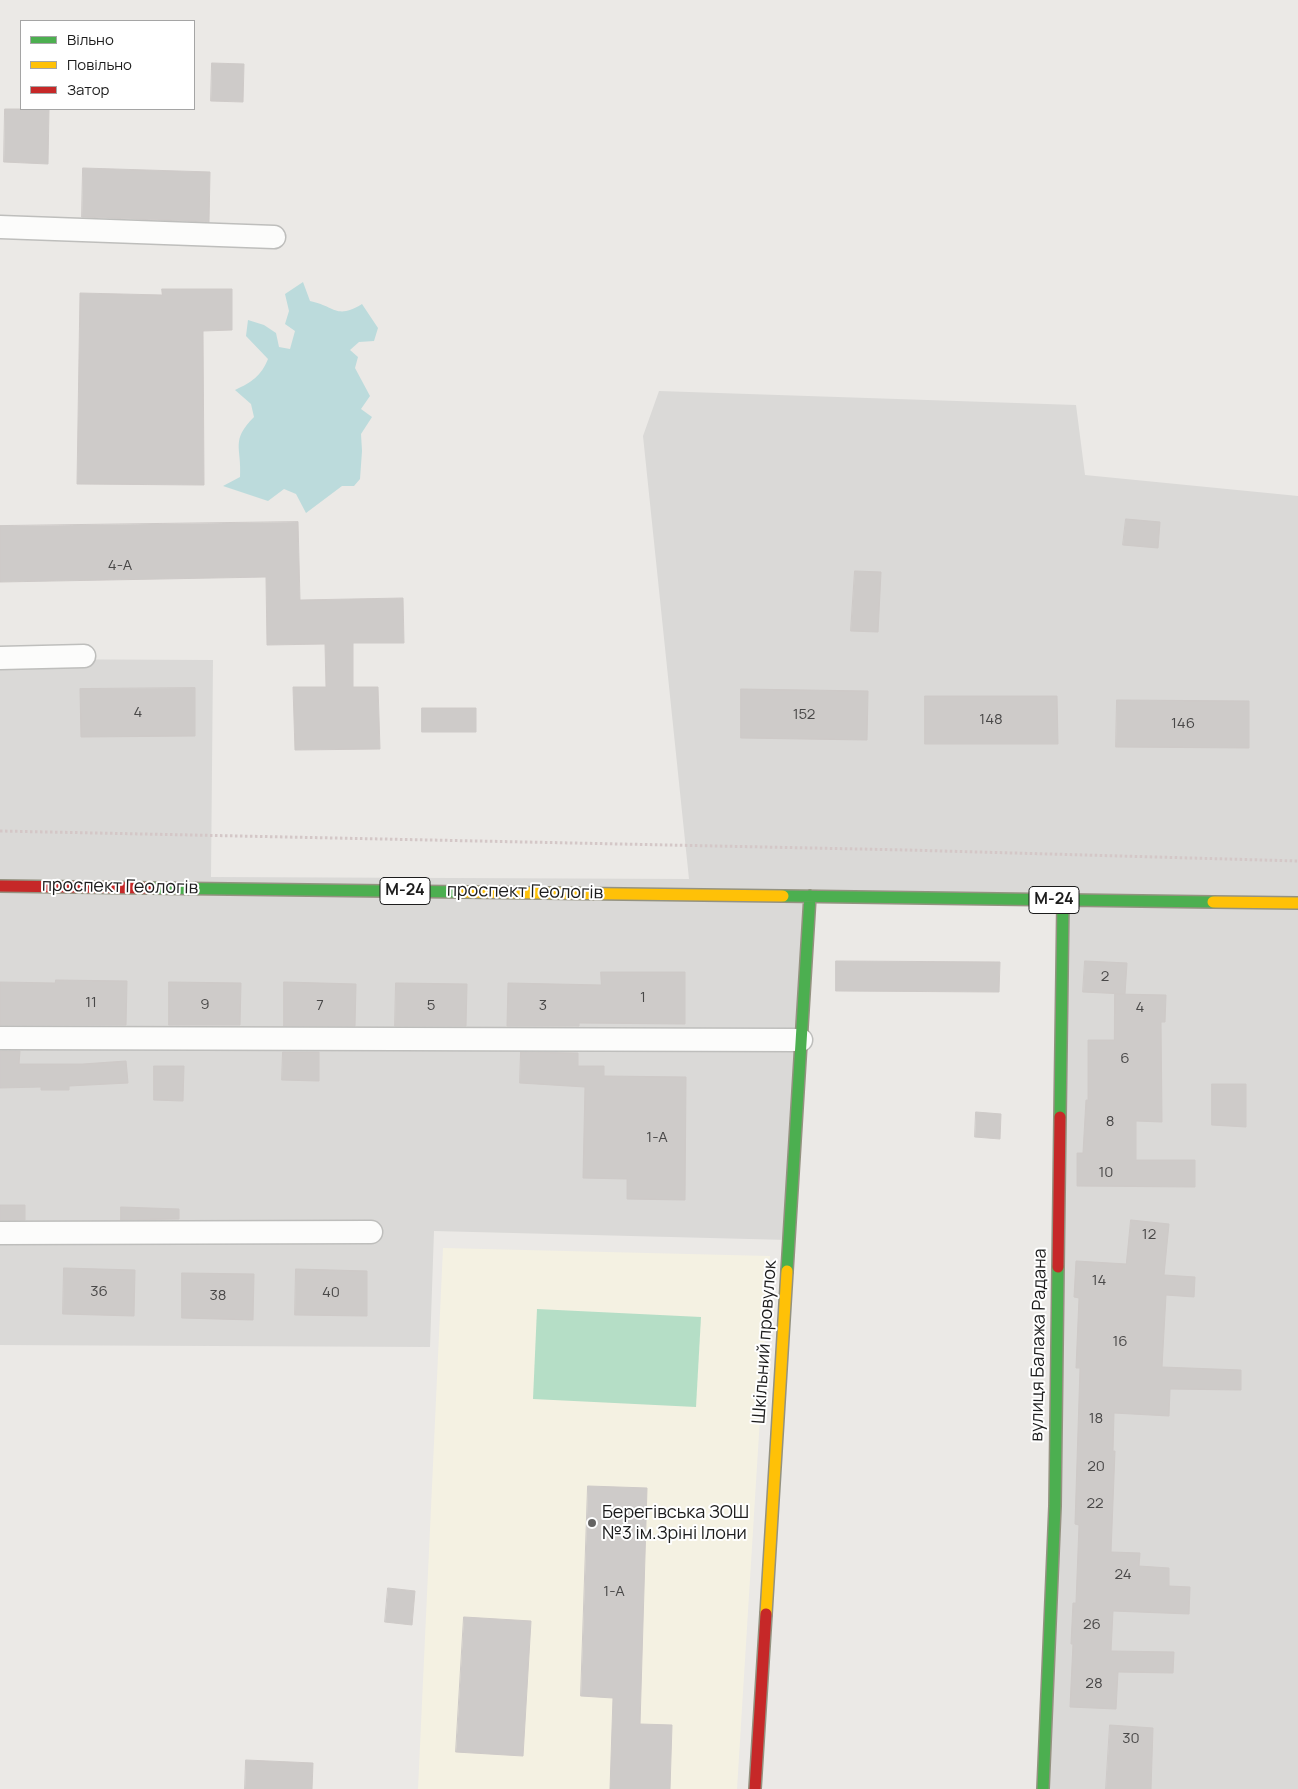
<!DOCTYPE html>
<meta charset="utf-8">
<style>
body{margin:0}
#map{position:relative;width:1298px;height:1789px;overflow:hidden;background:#ebe9e6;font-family:Manrope,sans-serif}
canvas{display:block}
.legend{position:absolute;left:20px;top:20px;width:175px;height:90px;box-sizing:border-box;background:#fff;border:1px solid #a5a5a5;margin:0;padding:6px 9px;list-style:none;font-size:15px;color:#1d1d1d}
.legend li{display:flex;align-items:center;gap:10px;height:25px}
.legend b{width:25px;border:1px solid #a5a5a5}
</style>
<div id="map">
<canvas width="1298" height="1789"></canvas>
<ul class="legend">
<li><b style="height:6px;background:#4caf50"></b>Вільно</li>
<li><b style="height:6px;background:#ffc107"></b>Повільно</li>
<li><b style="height:6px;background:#c62828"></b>Затор</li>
</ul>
</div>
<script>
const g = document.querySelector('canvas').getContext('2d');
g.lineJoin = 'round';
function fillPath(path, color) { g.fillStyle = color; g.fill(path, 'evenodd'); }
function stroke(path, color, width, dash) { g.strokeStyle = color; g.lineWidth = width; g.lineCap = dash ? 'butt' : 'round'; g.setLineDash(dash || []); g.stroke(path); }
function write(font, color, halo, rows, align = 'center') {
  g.font = font + ' Manrope,sans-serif'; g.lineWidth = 4; g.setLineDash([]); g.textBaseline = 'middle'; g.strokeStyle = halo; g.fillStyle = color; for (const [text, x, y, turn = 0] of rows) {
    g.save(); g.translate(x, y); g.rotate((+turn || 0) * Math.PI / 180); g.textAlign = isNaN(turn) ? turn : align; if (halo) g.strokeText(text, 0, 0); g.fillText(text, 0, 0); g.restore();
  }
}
fillPath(new Path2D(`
 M659,391L1076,405L1085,475L1298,496V1789H1043L1063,901L810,896L789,1240L434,1231L430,1347L0,1345V659L213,660L211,877L689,879L643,436Z`), '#dad9d7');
fillPath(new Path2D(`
 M443,1248L770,1256L737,1789H418Z`), '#f4f1e2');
fillPath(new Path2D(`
 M537,1309L701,1317L696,1407L533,1399Z`), '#b5dec6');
fillPath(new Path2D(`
 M303,282L310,301C335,306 336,320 362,304L378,328L374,341L359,342L350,350L358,357L355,368L370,396L361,409L372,417L361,434L362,451L360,479L354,486H342L306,513L296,494L284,489L268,501L223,486L240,477C242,447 230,441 254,417L251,404L235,390C252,382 261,376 268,359L246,336L248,320L264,325L276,333L279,347L290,349L295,331L285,324L289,311L285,294Z`), '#bcdbdc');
const building = new Path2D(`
 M212,63L244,64L243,102L211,101Z
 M5,109H49L48,164L4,162Z
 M83,168L210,172L209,222L82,217Z
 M162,289H232V330L203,331L204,485L77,484L80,293L162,295Z
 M1126,519L1160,522L1158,548L1123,545Z
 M298,522L300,600L403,598L404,643H353V687H378L380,749L295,750L293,687H326L325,644L267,645L266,577L0,582V526Z
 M855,571L881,572L878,632L851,631Z
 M195,688V736L81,737L80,689Z
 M741,689L868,691L867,740L741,738Z
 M925,696H1057L1058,744H925Z
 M1117,700L1249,701V748L1116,747Z
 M422,708H476V732H422Z
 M836,961L1000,962L999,992L836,991Z
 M1085,961L1127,963L1125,994L1083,992Z
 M601,972H685V1024L579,1023V1026H507L508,983L601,985Z
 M56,980L127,981L126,1025H0V982L55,983Z
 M169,982L241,983L240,1025H169Z
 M284,982L356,984L355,1026H284Z
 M396,983L467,984L466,1026H395Z
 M1115,994L1166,995L1165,1022H1161L1162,1122L1136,1121V1160H1195V1187L1077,1186V1153H1083L1086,1100H1088V1040H1114Z
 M0,1051H20L19,1064H83L126,1061L128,1083L69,1086V1090H41V1087L0,1088Z
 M283,1052H319V1081L282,1080Z
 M521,1052L578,1053V1066H604V1076L686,1077L685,1200L627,1199V1179L583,1178L585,1087L520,1083Z
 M154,1066H184L183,1101L154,1100Z
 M1212,1084H1246V1127L1212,1125Z
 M976,1112L1001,1114L1000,1139L975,1137Z
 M0,1205H25V1220H0Z
 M121,1207L179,1209V1219L121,1220Z
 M1131,1220L1169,1224L1164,1275L1195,1277L1194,1297L1166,1295L1162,1367L1241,1370V1390L1170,1389L1169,1416L1114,1413L1113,1451H1115L1111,1552L1140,1553L1139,1566L1169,1568V1586L1190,1587L1189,1614L1113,1611L1111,1651L1174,1652L1173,1673L1118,1672L1116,1709L1070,1707L1073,1644H1071L1073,1603H1076L1079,1525L1075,1524L1080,1368H1076L1079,1298L1074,1297L1076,1261L1126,1264Z
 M64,1268L135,1270L134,1316L63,1314Z
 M296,1269L367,1271V1316L295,1315Z
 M182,1273L254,1274L253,1320L182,1318Z
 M588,1486L647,1488L640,1724L672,1725L670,1789H610L613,1698L581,1696Z
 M388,1588L415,1591L412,1625L385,1622Z
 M464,1617L531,1621L523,1756L456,1752Z
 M1110,1725L1153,1728L1151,1789H1106Z
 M246,1760L313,1763L312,1789H245Z`);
fillPath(building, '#cecbc9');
stroke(building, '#cecac8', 1);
const street = new Path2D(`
 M0,227L274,237
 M0,658L84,656
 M0,1038L801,1040
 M0,1233L371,1232`);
const fast = new Path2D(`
 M151,888L464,892
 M783,896L1213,902
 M1060,1117L1063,901
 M787,1271L810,896
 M1043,1789L1055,1506L1058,1267`);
const slow = new Path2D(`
 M464,892L783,896
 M1213,902L1298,903
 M766,1614L787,1271`);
const jam = new Path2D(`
 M0,886L151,888
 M1058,1267L1060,1117
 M755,1789L766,1614`);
stroke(street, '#bebebc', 25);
stroke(fast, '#949280', 14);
stroke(slow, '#949280', 14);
stroke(jam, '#949280', 14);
stroke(new Path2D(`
 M0,831L907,850L1298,861`), '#d4c7c7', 3, [2.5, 2.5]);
stroke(street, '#fcfcfb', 22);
stroke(fast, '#4caf50', 11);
stroke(slow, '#ffc107', 11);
stroke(jam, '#c62828', 11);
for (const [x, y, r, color] of [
 [592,1523,5,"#656463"]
]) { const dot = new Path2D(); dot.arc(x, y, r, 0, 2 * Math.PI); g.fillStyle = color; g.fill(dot); stroke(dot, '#fff', 2); }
write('15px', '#494848', null, [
 ["4-А",120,566],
 ["4",138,713],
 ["152",804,715],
 ["148",991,720],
 ["146",1183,724],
 ["2",1105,977],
 ["1",643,998],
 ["11",91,1003],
 ["9",205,1005],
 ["7",320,1006],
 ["5",431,1006],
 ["3",543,1006],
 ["4",1140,1008],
 ["6",1125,1059],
 ["8",1110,1122],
 ["1-А",657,1138],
 ["10",1106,1173],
 ["12",1149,1235],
 ["14",1099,1281],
 ["36",99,1292],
 ["40",331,1293],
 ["38",218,1296],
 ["16",1120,1342],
 ["18",1096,1419],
 ["20",1096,1467],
 ["22",1095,1504],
 ["24",1123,1575],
 ["1-А",614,1592],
 ["26",1092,1625],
 ["28",1094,1684],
 ["30",1131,1739]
]);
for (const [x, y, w] of [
 [405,891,50],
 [1054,900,50]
]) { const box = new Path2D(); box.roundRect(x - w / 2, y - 13.5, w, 27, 4); g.fillStyle = '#fff'; g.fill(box); stroke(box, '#1d1d1d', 1); }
write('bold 16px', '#1d1d1d', null, [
 ["М-24",405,891],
 ["М-24",1054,900]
]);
write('18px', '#1d1d1d', '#fff', [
 ["проспект Геологів",120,887,1],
 ["проспект Геологів",525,892,1],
 ["Шкільний провулок",765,1342,-86],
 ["вулиця Балажа Радана",1039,1345,-89]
]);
write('18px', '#1d1d1d', '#fff', [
 ["Берегівська ЗОШ",602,1513],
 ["№3 ім.Зріні Ілони",602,1534]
], 'left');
</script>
